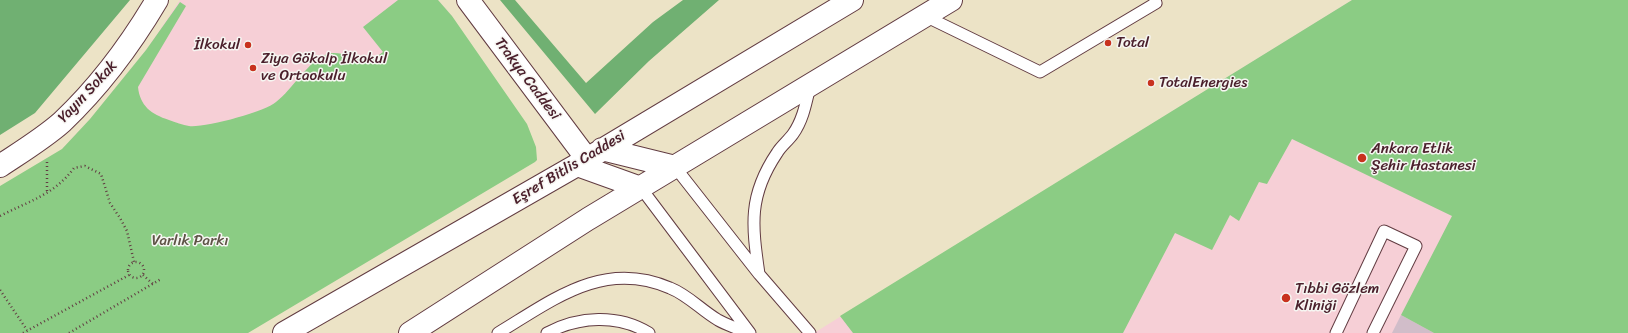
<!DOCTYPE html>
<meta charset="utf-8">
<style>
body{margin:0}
canvas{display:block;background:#ece3c6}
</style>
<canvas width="1628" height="333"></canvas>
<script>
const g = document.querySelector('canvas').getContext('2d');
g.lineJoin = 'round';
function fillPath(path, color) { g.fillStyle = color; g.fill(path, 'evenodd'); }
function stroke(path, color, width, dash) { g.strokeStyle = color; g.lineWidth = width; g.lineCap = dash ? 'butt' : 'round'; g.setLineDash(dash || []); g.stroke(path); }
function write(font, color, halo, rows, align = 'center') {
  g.font = font + ' Sriracha,sans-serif'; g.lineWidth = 3; g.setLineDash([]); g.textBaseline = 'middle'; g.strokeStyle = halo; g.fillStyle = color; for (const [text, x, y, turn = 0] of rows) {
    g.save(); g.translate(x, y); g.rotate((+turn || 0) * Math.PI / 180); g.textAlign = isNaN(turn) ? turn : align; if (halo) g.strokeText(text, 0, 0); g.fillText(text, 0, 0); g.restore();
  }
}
fillPath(new Path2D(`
 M180,0H438L452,16L251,149H62L90,119L146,50Z
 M1352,0H1628V333H814Z`), '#f6cfd6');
fillPath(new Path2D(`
 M1401,315L1434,333H1392Z`), '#d1bdc9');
fillPath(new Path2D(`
 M398,0H438L452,16L527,124L536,147L537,160L535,162L248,333H0V186L62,149L90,119L146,50L180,2L186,6L138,87C140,106 151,114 169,120C175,122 183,125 189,126C204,128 265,112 276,102C292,90 309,60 327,54C339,50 356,59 368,63L383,52L363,27Z
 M1352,0H1628V333H1434L1401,315L1452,216L1292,139L1267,184L1259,182L1239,221L1230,215L1212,250L1175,233L1123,333H853L840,316Z`), '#8bcc84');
fillPath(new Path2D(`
 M0,0H130L35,113L0,135Z
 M500,0H515L586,83L653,22L683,0H719L649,61L595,114Z`), '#70b072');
const lane = new Path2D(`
 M925,16L1040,72L1156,3L1155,0
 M675,167L759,274L810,333
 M641,188L750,333
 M759,274C752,225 748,196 777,153C781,146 788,141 793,134C803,120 806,103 810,86
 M498,333C553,300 603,259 670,288C688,295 701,310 718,320C727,325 738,329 749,333
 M547,333C579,316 618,314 649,333
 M1336,333L1384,231L1416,246L1373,333`);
const secondary = new Path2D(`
 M468,0L587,159
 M602,149L675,167
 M577,165L641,188
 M0,166C21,152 44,138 62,122C99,87 131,44 157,0
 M284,333L577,165L852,0
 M410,333L588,219L951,0`);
stroke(lane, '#623c42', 13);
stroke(secondary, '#623c42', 24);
stroke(new Path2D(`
 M47,162V193
 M0,216C29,201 54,195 74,168L85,166L101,174L110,203L120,218L127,231L134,262
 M128 270a8 8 0 1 1 16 0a8 8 0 1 1-16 0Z
 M143,275L153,284
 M0,290L27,330
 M23,333L129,275
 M69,333L161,279`), '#623c42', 2.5, [1, 3]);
stroke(lane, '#fff', 11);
stroke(secondary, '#fff', 22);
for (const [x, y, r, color] of [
 [1108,43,4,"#c8321e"],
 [248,45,4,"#c8321e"],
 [253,68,4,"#c8321e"],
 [1151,83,4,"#c8321e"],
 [1362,158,5,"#c8321e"],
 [1286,298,5,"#c8321e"]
]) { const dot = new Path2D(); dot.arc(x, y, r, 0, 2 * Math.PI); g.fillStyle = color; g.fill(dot); stroke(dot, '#f6f6f2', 1.5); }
write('15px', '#4a1f2b', '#f6f6f2', [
 ["Total",1116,43],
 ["İlkokul",240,45,"right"],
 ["Ziya Gökalp İlkokul",261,59],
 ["ve Ortaokulu",261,76],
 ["TotalEnergies",1159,83],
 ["Ankara Etlik",1371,149],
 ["Şehir Hastanesi",1371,166],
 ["Tıbbi Gözlem",1295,289],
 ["Kliniği",1295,306]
], 'left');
write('15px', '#4a1f2b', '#f6f6f2', [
 ["Trakya Caddesi",527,79,53],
 ["Yayın Sokak",88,92,-47],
 ["Eşref Bitlis Caddesi",569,168,-31]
]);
write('15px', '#5e5346', '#f6f6f2', [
 ["Varlık Parkı",190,241]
]);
</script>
